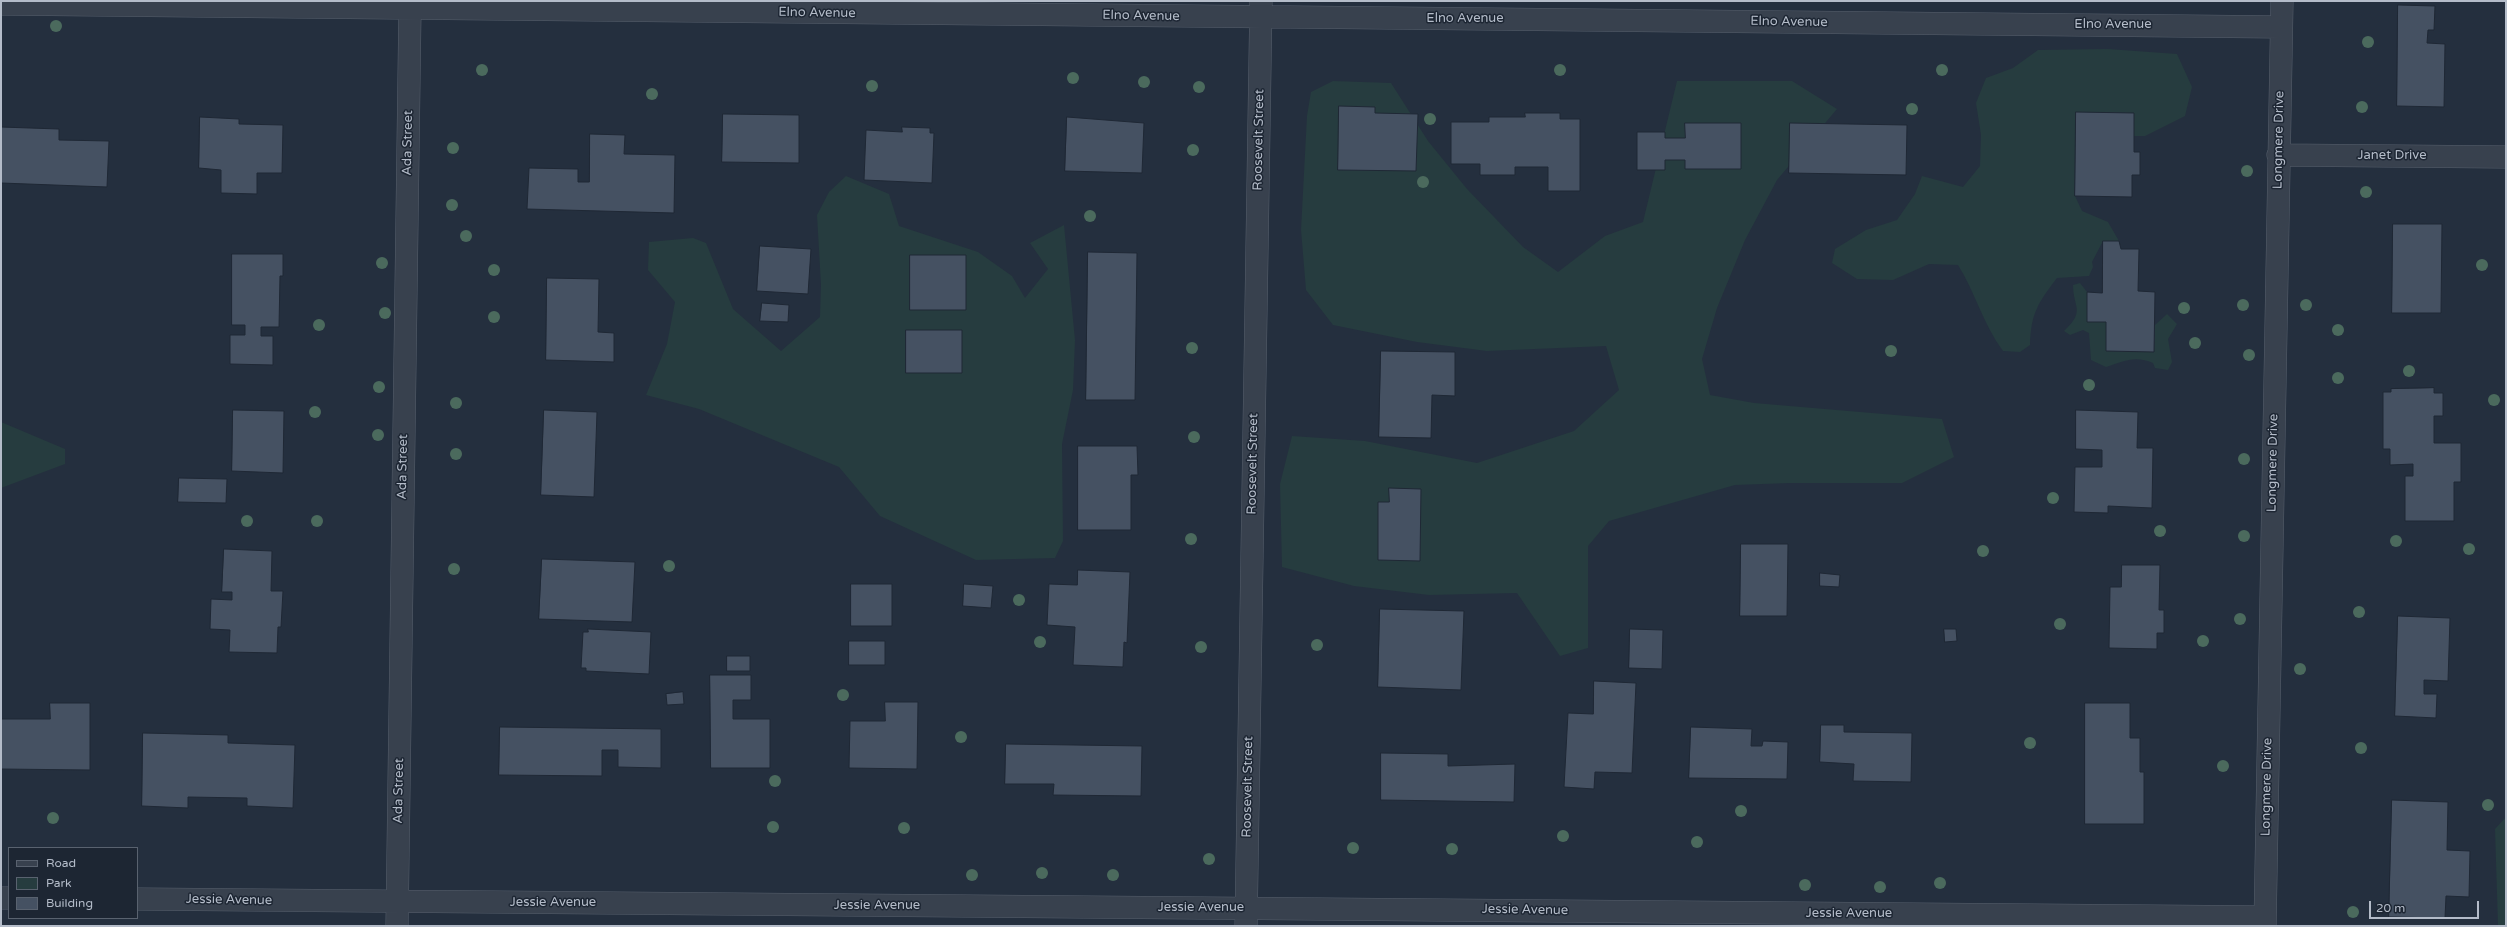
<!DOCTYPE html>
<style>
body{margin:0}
#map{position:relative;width:2507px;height:927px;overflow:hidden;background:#242f3e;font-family:"Varela Round",sans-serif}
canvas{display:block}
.frame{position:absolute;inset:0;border:2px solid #b4bcc9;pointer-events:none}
.legend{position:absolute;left:8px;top:847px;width:130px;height:72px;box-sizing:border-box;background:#1d2633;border:1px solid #59626f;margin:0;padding:5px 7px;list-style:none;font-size:12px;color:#b4bcc9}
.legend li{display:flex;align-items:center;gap:8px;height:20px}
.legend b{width:20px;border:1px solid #59626f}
.scale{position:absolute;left:2369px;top:901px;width:110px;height:18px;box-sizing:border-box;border:2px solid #b4bcc9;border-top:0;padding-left:5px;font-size:12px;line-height:14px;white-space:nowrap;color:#b4bcc9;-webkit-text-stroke:3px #1d2633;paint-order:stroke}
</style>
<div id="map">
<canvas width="2507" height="927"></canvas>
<div class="frame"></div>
<ul class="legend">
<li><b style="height:5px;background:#38414e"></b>Road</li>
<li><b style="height:11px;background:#263c3f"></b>Park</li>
<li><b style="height:11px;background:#455162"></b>Building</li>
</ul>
<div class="scale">20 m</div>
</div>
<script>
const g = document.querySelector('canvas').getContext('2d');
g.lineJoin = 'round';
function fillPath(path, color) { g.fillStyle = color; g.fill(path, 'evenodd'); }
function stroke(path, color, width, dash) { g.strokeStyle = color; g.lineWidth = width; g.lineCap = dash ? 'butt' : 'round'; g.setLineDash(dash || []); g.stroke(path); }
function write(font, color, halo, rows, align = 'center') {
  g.font = font + ' "Varela Round",sans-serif'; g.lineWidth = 3; g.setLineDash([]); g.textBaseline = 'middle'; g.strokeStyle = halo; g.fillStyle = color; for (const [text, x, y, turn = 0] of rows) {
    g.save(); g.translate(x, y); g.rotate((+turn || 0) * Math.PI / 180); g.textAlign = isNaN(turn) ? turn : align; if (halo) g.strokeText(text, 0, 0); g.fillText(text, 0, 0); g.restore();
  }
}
fillPath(new Path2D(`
 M2108,49L2177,54L2192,87L2185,116L2145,136H2134V113L2076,112L2075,196L2082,211L2108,222L2119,241H2103L2092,262L2093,267L2089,276L2057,278C2038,303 2031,313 2030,345L2020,352L2003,351C1983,324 1975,292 1958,265L1929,264L1893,280L1857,279L1832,263L1835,249L1866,230L1897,220L1915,194L1922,176L1963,187L1980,166L1981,135L1976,103L1986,78L2013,68L2038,50Z
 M1333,81L1391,83L1428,141L1467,189L1523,247L1558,272L1605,236L1643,222L1677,81H1792L1837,109L1777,180L1745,240L1717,308L1702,359L1710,395L1754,403L1942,419L1954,457L1902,483H1790L1735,485L1609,521L1588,546V648L1560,656L1517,593L1429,595L1354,586L1282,567L1280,484L1292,436L1365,441L1477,463L1574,431L1619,390L1606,346L1487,351L1417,342L1333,325L1306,290L1301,230L1307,116L1311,92Z
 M846,176L889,194L899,226L978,252L1012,276L1025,298L1048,269L1030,243L1064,225L1075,340L1073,390L1062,444L1063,541L1055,558L976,560L880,516L839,467L699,409L646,395L667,344L675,302L648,270L649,242L693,238L706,243L733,309L781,351L820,317L821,285L817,215L829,192Z
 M2080,283L2087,292V322H2106V351L2154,352L2155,325L2167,314L2177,324L2168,339L2172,362L2168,370L2155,368L2153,363C2136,355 2123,361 2106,367L2091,360L2089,333L2083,330L2070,335L2064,331C2086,310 2073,308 2073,285Z
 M1,422L65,449V464L1,488Z
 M2506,817V926H2498L2495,829Z`), '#263c3f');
const building = new Path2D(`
 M2398,5L2435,6L2434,30H2428L2427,43L2445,44L2444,107L2397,106Z
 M1339,106L1375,107V113L1418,114L1416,171L1338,170Z
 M2076,112L2134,113V152H2140V175H2132V197L2075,196Z
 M1525,113H1560V119H1580V191H1548V167H1515V175H1480V164H1451V122H1489V117H1525Z
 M723,114L799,115V163L722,162Z
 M200,117L239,119V124L283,125L282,173H257V194L221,193V170L199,168Z
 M1067,117L1144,123L1142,173L1065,171Z
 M1685,123H1741V169H1685V160H1665V170H1637V132H1665V138H1685Z
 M1790,123L1907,125L1906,175L1789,173Z
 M1,127L59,129V140L109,141L107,187L1,183Z
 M902,127L930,128V133H934L932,183L864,180L866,130L902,132Z
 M590,134L625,135L624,154L675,155L674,213L527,209L529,168L578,169V182H589Z
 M2393,224H2442L2441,313H2392Z
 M2103,241H2119L2121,249H2139L2138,291L2155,292L2154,352L2106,351V322H2087V292L2102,293Z
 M760,246L811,249L808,294L757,291Z
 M1088,252L1137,253L1135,400H1086Z
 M232,254H283V276H280L279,327H261V336H273V365L230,364V335H245V325H232Z
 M910,255H966V310H910Z
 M547,278L599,279L598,332L614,333V362L546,360Z
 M762,303L789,305L788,322L760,321Z
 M906,330H962V373H906Z
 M1381,351L1455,352V396L1432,395L1431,438L1379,437Z
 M2434,388V393H2443V416H2434V443H2461V482H2454V521H2405V476H2413V464L2390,465V449H2383V392H2391V389Z
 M233,410L284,411L283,473L232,471Z
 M544,410L597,412L594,497L541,495Z
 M2076,410L2138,412L2137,448H2153L2152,508L2108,506V513L2074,512L2075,467H2102V450L2076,449Z
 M1078,446H1137L1138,475H1131V530H1078Z
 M179,478L227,479L226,503L178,502Z
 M1389,488L1421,489L1420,561L1378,560V502H1389Z
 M1741,544H1788L1787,616H1740Z
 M224,549L272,551L271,591H283L281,627H278L277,653L229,652L230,630L210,629L211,599L232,600V592H222Z
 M542,559L635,562L632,622L539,619Z
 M2122,565H2160L2159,610H2164V633H2157V649L2109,648L2110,587H2121Z
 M1078,570L1130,572L1127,643L1124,642L1123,667L1073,665L1075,627L1047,625L1049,584L1077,585Z
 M1820,573L1840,575L1839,587L1820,586Z
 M851,584H892V626H851Z
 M964,584L993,586L991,608L963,606Z
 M1380,609L1464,611L1461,690L1378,687Z
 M2398,616L2450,618L2448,681L2424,680V694H2437L2436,718L2395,716Z
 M588,629L651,632L649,674L586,671V668H581L583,632H588Z
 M1630,629L1663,630L1662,669L1629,668Z
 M1944,629H1956L1957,641L1945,642Z
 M849,641H885V665H849Z
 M727,656H750V671H727Z
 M710,675H751V700H733V719H770V768H711Z
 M1594,681L1636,683L1632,773L1595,772L1594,789L1564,787L1568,713L1593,714Z
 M683,692L684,704L667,705L666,694Z
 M885,702H918L917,769L849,768L850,721H885Z
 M50,703H90V770L1,769V719H50Z
 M2085,703H2130V738H2140V772H2144V824H2085Z
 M1821,725H1844V732L1912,733L1911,782L1853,781L1854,764L1820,762Z
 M500,727L661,729V768L618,767V750H602V776L499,775Z
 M1691,727L1752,729L1751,746H1762L1763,741L1788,742L1787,779L1689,778Z
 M143,733L228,735V743L295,745L293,808L247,806V798L188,797V808L142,806Z
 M1006,744L1142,746L1141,796L1053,795L1054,784H1005Z
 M1381,753L1448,754V766L1515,764L1514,802L1381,800Z
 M2392,800L2448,802L2447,850L2470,851L2469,897L2446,896L2445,918L2389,917Z`);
fillPath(building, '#455162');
stroke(building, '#1f2835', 1);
const minor = new Path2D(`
 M1,4L2281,27
 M2278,155L2506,157
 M1,898H9
 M137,899L2265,917
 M397,926L410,8
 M1246,926L1261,1
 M2265,926L2282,1`);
stroke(minor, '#565f6c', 23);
stroke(minor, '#38414e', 22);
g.fillStyle = '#4b6a5d';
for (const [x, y] of [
 [56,26],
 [2368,42],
 [482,70],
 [1560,70],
 [1942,70],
 [1073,78],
 [1144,82],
 [872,86],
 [1199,87],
 [652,94],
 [2362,107],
 [1912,109],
 [1430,119],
 [453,148],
 [1193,150],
 [2247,171],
 [1423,182],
 [2366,192],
 [452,205],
 [1090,216],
 [466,236],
 [382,263],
 [2482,265],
 [494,270],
 [2243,305],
 [2306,305],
 [2184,308],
 [385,313],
 [494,317],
 [319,325],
 [2338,330],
 [2195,343],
 [1192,348],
 [1891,351],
 [2249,355],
 [2409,371],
 [2338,378],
 [2089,385],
 [379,387],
 [2494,400],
 [456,403],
 [315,412],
 [378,435],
 [1194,437],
 [456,454],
 [2244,459],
 [2053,498],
 [247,521],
 [317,521],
 [2160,531],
 [2244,536],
 [1191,539],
 [2396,541],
 [2469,549],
 [1983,551],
 [669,566],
 [454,569],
 [1019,600],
 [2359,612],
 [2240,619],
 [2060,624],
 [2203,641],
 [1040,642],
 [1317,645],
 [1201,647],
 [2300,669],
 [843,695],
 [961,737],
 [2030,743],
 [2361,748],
 [2223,766],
 [775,781],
 [2488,805],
 [1741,811],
 [53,818],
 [773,827],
 [904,828],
 [1563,836],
 [1697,842],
 [1353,848],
 [1452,849],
 [1209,859],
 [1042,873],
 [972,875],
 [1113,875],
 [1940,883],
 [1805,885],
 [1880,887],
 [2353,912]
]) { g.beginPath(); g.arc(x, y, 6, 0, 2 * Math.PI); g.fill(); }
write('13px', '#b4bcc9', '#1d2633', [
 ["Elno Avenue",817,13,1],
 ["Elno Avenue",1141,16,1],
 ["Elno Avenue",1465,19],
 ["Elno Avenue",1789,22,1],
 ["Elno Avenue",2113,25],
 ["Roosevelt Street",1259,140,-89],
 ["Longmere Drive",2279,140,-89],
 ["Ada Street",408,143,-89],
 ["Janet Drive",2392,156],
 ["Longmere Drive",2273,463,-89],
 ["Roosevelt Street",1253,464,-89],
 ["Ada Street",403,467,-89],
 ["Roosevelt Street",1248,787,-89],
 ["Longmere Drive",2267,787,-89],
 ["Ada Street",399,791,-89],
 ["Jessie Avenue",229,900,1],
 ["Jessie Avenue",553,903],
 ["Jessie Avenue",877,906],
 ["Jessie Avenue",1201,908],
 ["Jessie Avenue",1525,910,1],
 ["Jessie Avenue",1849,914]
]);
</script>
